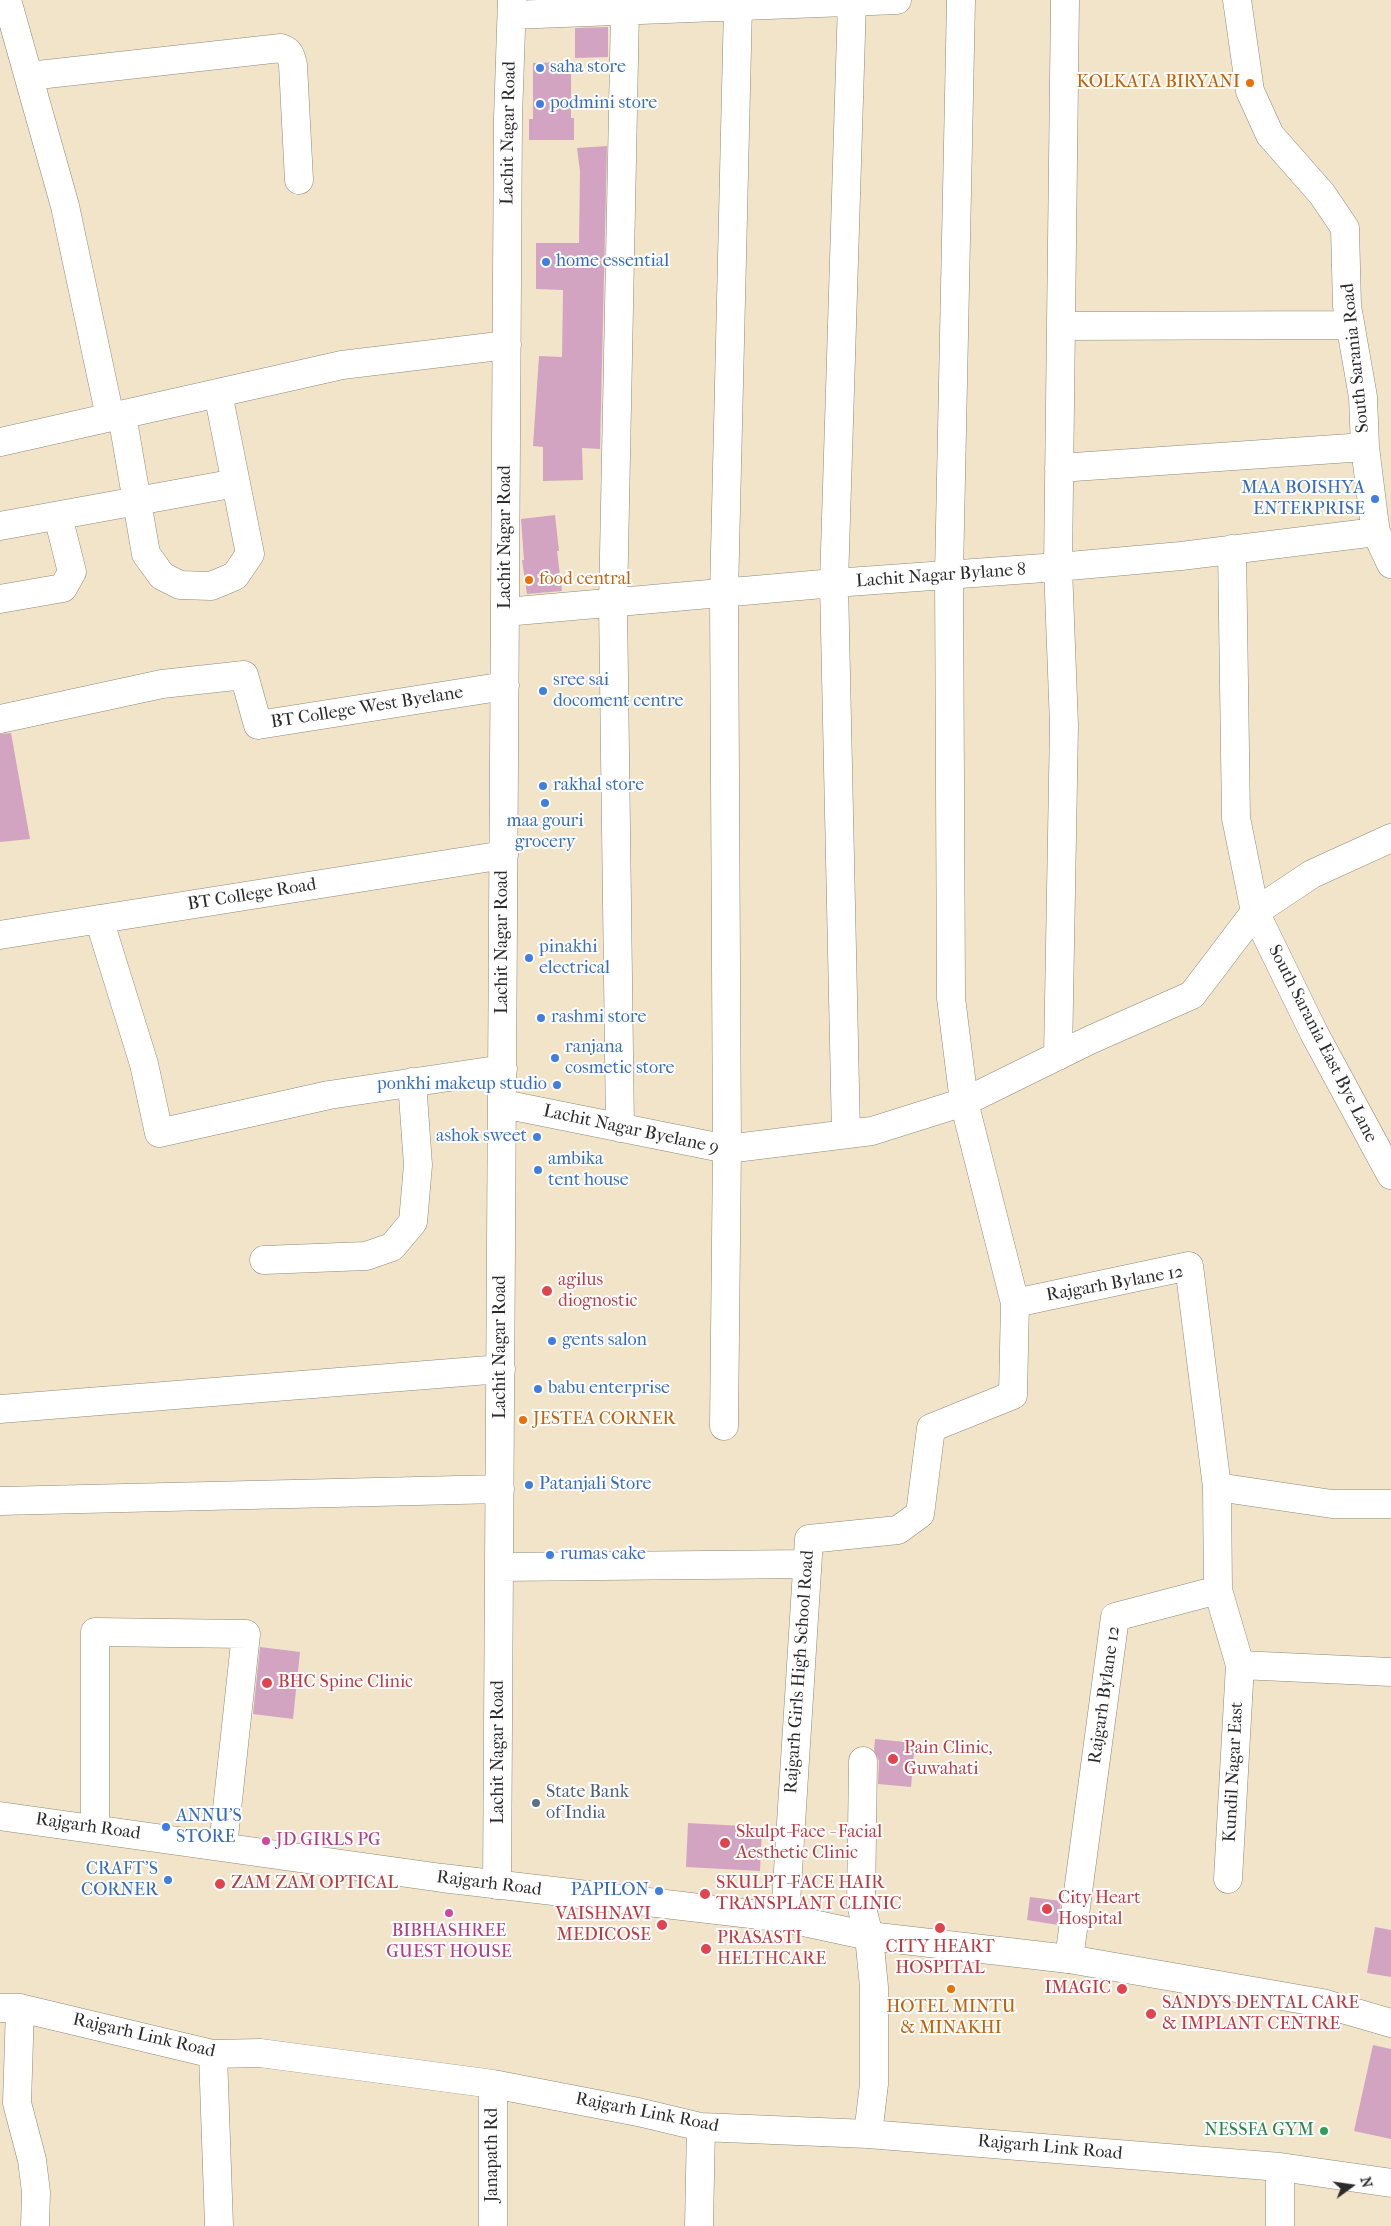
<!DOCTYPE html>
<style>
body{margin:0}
#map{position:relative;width:1391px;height:2226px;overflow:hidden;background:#f2e4c8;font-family:"IM FELL French Canon",serif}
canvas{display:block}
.north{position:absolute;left:1326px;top:2161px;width:50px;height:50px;-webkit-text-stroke:4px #fff;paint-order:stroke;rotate:76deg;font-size:14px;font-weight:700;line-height:20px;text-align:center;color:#2b2b2b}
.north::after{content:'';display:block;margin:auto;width:18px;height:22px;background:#2b2b2b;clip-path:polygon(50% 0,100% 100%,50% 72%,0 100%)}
</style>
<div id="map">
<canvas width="1391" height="2226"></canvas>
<div class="north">N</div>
</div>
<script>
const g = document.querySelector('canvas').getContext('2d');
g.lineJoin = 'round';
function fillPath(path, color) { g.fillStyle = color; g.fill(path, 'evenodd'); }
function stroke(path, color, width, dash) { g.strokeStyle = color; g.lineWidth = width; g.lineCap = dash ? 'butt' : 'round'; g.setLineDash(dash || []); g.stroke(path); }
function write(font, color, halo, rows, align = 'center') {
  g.font = font + ' "IM FELL French Canon",serif'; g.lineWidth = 4; g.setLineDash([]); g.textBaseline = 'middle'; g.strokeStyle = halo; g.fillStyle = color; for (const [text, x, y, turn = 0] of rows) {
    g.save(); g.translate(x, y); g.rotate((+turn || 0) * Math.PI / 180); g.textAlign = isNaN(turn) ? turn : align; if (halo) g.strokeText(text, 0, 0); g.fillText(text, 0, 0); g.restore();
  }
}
fillPath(new Path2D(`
 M608,27V57L575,58V28Z
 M571,62V118H574V140H529V119H533V63Z
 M607,146L600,449L582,448L583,480L543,481V447L533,446L539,356L562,357L563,290L536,289V243H579L580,171L577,148Z
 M555,515L559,551H557L562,591L527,594L522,560H524L521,519Z
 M11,733L30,839L0,842V734Z
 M260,1647L300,1652L293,1719L253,1714Z
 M875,1739L915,1743L911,1787L878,1784L879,1761L874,1751Z
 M688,1823L762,1827L760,1871L686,1867Z
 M1030,1897L1061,1901L1058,1925L1027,1920Z
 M1375,1927L1391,1930V1977L1367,1973Z
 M1373,2045L1391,2049V2139L1354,2131Z`), '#d2a4c2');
const minor = new Path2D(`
 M7,0L65,206L110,417
 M1237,0L1250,91L1270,135L1322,194L1345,228L1347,306L1363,397L1365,447L1374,519L1376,532L1391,564
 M512,15L897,0
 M29,76L281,48C290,51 291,56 293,65L299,180
 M1061,326L1350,325
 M122,415L146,554L162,576L180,585L211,586L235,576L250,554L218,393
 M0,442L342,365L507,345
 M1059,468L1365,447
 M0,526L236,483
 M1232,549L1236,818L1255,912L1314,1033L1391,1175
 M0,599L63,588L72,572L58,516
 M505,612L834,583L1058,567L1181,556L1376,532
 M0,719L162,684L244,675L258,725L505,686
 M99,919L144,1064L159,1133L329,1095L503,1069
 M0,935L504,855
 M1058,1056L1064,725L1058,567L1065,0
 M503,1104L727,1149L872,1131L964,1102L951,998L949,574L961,0
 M620,1128L613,604L625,10
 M846,1134L834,583L852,2
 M264,1260L366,1256L392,1247L413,1222L418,1165L412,1082
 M0,1409L501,1369
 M724,1426L727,1149L724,594L738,6
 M1217,1487L1332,1504H1391
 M0,1501L500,1489
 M500,1567L807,1564
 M1218,1590L1240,1665L1391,1672
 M863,1761L861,1904L869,1936L874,1987V2084L868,2134
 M95,1827V1632L246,1634L223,1846
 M1228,1879L1240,1665
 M497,1885L508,118L512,0
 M785,1918L809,1539L898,1530L920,1514L931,1428L1013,1395L1015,1303
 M1069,1959L1115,1617L1218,1590L1217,1487L1189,1266L1015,1303L964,1102L1090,1040L1192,995L1255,912L1312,874L1391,838
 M0,2008H20L213,2054L260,2053L493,2084L638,2112L701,2127L868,2134L1280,2167L1391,2183
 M20,2008L17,2103L32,2160L36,2192L35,2226
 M213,2054L219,2226
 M493,2084V2226
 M1280,2167V2226
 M699,2226L701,2127`);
const major = new Path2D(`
 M0,1816L442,1878L785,1918L869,1936L1069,1959L1322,2003L1391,2023`);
stroke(minor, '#8e887a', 29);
stroke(major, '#8e887a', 29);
stroke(minor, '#fff', 28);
stroke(major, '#fff', 28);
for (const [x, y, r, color] of [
 [540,68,5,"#3f7fe0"],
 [1250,83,5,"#e8710a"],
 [540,104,5,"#3f7fe0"],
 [546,262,5,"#3f7fe0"],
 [1375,499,5,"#3f7fe0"],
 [529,580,5,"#e8710a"],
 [543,691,5,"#3f7fe0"],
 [543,786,5,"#3f7fe0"],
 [545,803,5,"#3f7fe0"],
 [529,958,5,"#3f7fe0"],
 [541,1018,5,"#3f7fe0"],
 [555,1058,5,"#3f7fe0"],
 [557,1085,5,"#3f7fe0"],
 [537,1137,5,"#3f7fe0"],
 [538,1170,5,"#3f7fe0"],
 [547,1291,6,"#e0444e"],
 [552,1341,5,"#3f7fe0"],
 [538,1389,5,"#3f7fe0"],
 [523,1420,5,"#e8710a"],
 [529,1485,5,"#3f7fe0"],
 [550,1555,5,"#3f7fe0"],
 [267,1683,6,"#e0444e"],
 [893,1759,6,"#e0444e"],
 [536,1803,5,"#5c6f8a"],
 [166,1827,5,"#3f7fe0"],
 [266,1841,5,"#d1479c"],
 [725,1843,6,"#e0444e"],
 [168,1880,5,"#3f7fe0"],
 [220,1884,6,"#e0444e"],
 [659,1891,5,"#3f7fe0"],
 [705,1894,6,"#e0444e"],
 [1047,1909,6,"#e0444e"],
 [449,1913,5,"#d1479c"],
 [662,1925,6,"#e0444e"],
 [940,1928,6,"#e0444e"],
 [706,1949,6,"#e0444e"],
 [951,1989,5,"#e8710a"],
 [1122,1989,6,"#e0444e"],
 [1151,2014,6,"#e0444e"],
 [1324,2131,5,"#2e9e5b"]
]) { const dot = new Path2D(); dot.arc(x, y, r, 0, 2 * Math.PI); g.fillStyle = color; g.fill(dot); stroke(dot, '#fff', 2); }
write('18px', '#366cbe', '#fff', [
 ["saha store",550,68],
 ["podmini store",550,104],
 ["home essential",556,262],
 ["MAA BOISHYA",1365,489,"right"],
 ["ENTERPRISE",1365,510,"right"],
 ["sree sai",553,681],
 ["docoment centre",553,702],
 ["rakhal store",553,786],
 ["maa gouri",545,822,"center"],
 ["grocery",545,843,"center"],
 ["pinakhi",539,948],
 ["electrical",539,969],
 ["rashmi store",551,1018],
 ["ranjana",565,1048],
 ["cosmetic store",565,1069],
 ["ponkhi makeup studio",547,1085,"right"],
 ["ashok sweet",527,1137,"right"],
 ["ambika",548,1160],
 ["tent house",548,1181],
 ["gents salon",562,1341],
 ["babu enterprise",548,1389],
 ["Patanjali Store",539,1485],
 ["rumas cake",560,1555],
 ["ANNU'S",176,1817],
 ["STORE",176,1838],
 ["CRAFT'S",158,1870,"right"],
 ["CORNER",158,1891,"right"],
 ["PAPILON",649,1891,"right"]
], 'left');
write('18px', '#c56008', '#fff', [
 ["KOLKATA BIRYANI",1240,83,"right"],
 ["food central",539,580],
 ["JESTEA CORNER",533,1420],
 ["HOTEL MINTU",951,2008,"center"],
 ["& MINAKHI",951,2029,"center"]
], 'left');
write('18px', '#2b2b2b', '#fff', [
 ["Lachit Nagar Road",509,133,-89],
 ["South Sarania Road",1356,358,-96],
 ["Lachit Nagar Road",506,537,-90],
 ["Lachit Nagar Bylane 8",941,576,-4],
 ["BT College West Byelane",367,708,-9],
 ["BT College Road",252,895,-9],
 ["Lachit Nagar Road",503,942,-90],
 ["South Sarania East Bye Lane",1322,1044,63],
 ["Lachit Nagar Byelane 9",631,1130,12],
 ["Rajgarh Bylane 12",1115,1284,-10],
 ["Lachit Nagar Road",501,1347,-90],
 ["Rajgarh Girls High School Road",800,1672,-86],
 ["Rajgarh Bylane 12",1105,1695,-82],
 ["Lachit Nagar Road",499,1752,-90],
 ["Kundil Nagar East",1234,1772,-87],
 ["Rajgarh Road",88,1827,8],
 ["Rajgarh Road",489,1884,7],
 ["Rajgarh Link Road",144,2036,13],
 ["Rajgarh Link Road",647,2113,11],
 ["Rajgarh Link Road",1050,2148,5],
 ["Janapath Rd",493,2155,-90]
]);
write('18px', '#be3a42', '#fff', [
 ["agilus",558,1281],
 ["diognostic",558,1302],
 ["BHC Spine Clinic",278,1683],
 ["Pain Clinic,",904,1749],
 ["Guwahati",904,1770],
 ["Skulpt-Face - Facial",736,1833],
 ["Aesthetic Clinic",736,1854],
 ["ZAM ZAM OPTICAL",231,1884],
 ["SKULPT-FACE HAIR",716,1884],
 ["TRANSPLANT CLINIC",716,1905],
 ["City Heart",1058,1899],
 ["Hospital",1058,1920],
 ["VAISHNAVI",651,1915,"right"],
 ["MEDICOSE",651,1936,"right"],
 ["PRASASTI",717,1939],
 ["HELTHCARE",717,1960],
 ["CITY HEART",940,1948,"center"],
 ["HOSPITAL",940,1969,"center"],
 ["IMAGIC",1111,1989,"right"],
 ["SANDYS DENTAL CARE",1162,2004],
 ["& IMPLANT CENTRE",1162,2025]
], 'left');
write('18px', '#4e5e75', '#fff', [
 ["State Bank",546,1793],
 ["of India",546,1814]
], 'left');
write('18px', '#b23c85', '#fff', [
 ["JD GIRLS PG",276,1841],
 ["BIBHASHREE",449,1932,"center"],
 ["GUEST HOUSE",449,1953,"center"]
], 'left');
write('18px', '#27864d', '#fff', [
 ["NESSFA GYM",1314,2131]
], 'right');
</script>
